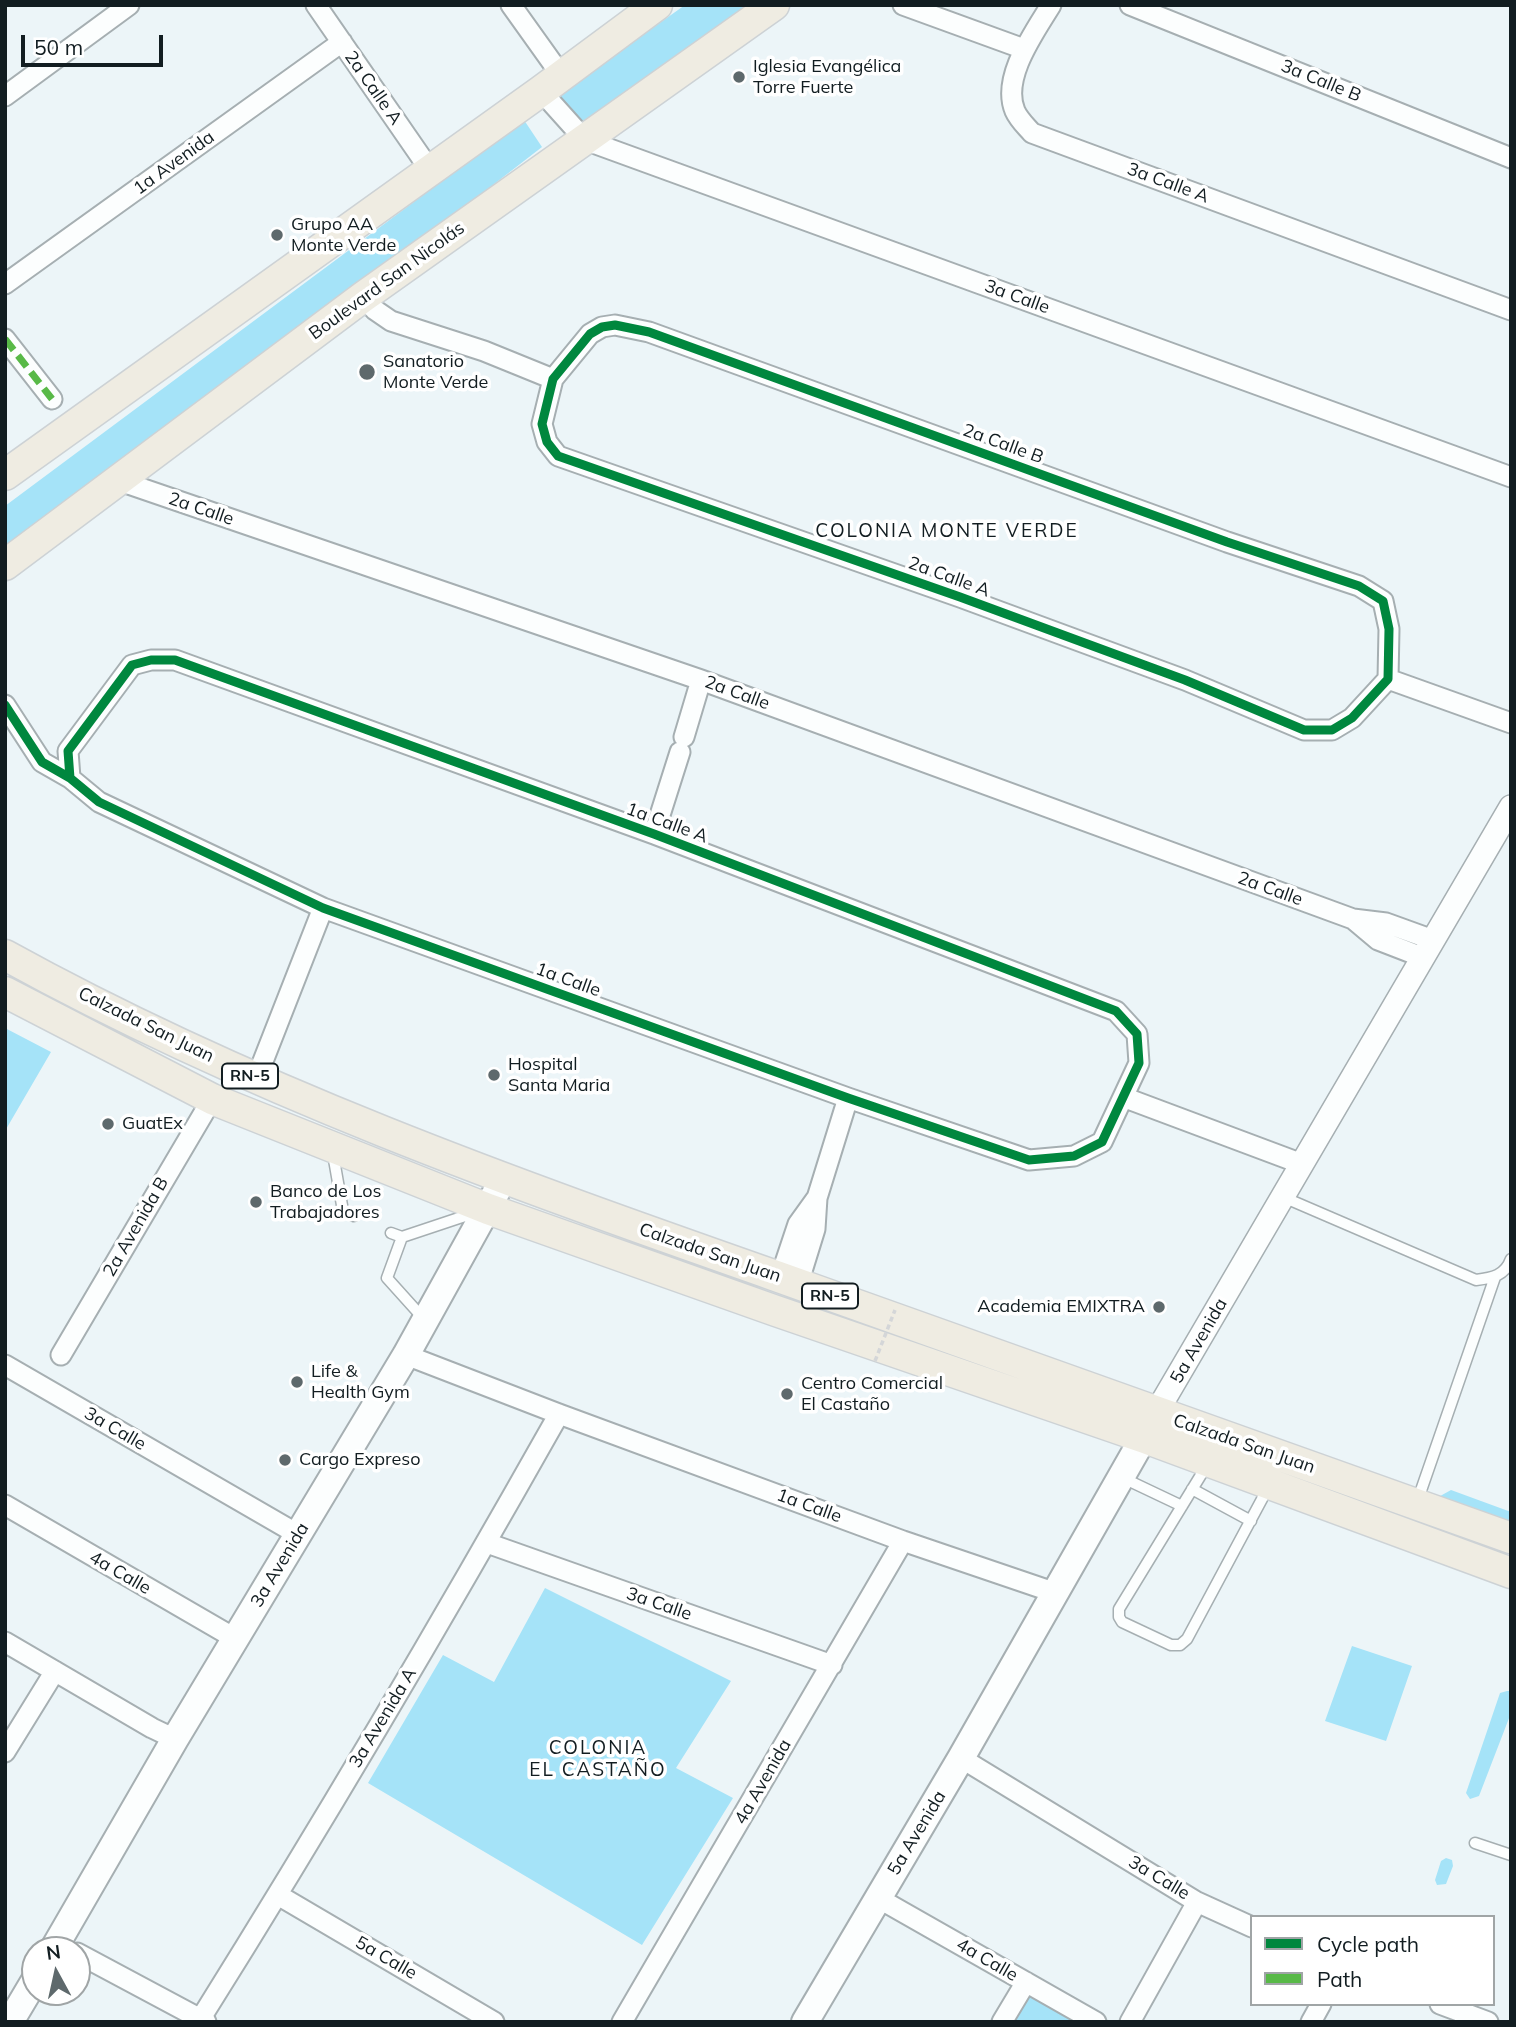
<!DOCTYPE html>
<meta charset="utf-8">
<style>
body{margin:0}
#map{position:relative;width:1516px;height:2027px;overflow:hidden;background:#ecf5f8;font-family:Mulish,sans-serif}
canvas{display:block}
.frame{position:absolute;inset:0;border:7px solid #121d21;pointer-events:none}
.legend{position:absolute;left:1250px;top:1915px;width:245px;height:91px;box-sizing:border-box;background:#fff;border:2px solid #a0a5a6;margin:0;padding:9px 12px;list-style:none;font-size:21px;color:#121d21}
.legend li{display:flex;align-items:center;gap:14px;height:35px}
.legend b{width:35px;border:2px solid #a0a5a6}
.north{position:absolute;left:21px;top:1936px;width:70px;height:70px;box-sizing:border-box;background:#fff;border:2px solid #a0a5a6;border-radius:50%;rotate:352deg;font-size:19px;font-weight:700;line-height:28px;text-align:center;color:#121d21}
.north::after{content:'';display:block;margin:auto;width:24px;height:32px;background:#5e696c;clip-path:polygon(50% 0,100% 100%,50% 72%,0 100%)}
.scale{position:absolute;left:21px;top:35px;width:142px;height:32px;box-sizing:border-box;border:4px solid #121d21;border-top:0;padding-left:9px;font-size:21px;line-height:24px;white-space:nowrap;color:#121d21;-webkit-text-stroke:5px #fff;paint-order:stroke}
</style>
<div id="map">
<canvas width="1516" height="2027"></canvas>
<div class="frame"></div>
<ul class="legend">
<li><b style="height:9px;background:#00873e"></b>Cycle path</li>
<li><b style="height:9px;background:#58b947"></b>Path</li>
</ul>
<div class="north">N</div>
<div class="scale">50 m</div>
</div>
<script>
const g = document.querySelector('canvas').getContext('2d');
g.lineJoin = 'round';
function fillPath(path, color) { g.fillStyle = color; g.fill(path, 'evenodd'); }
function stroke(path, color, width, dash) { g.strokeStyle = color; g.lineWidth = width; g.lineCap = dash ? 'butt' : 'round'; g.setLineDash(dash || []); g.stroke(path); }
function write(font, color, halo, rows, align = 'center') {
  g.font = font + ' Mulish,sans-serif'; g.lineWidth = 7; g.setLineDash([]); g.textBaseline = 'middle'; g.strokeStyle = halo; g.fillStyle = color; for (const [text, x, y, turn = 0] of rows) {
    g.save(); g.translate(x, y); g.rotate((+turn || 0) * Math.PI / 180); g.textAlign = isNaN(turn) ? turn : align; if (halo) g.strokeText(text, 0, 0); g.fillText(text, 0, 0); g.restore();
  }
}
fillPath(new Path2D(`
 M685,5H754L571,136L546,104Z
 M524,120L542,147L5,563V506Z
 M5,1028L51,1052L5,1131Z
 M1451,1490L1511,1512V1528L1433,1500Z
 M545,1588L731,1681L676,1768L733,1798L642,1945L368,1783L443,1655L494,1682Z
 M1352,1646L1412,1666L1386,1741L1325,1721Z
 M1507,1691H1511V1713L1479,1796L1470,1799L1466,1793L1500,1693Z
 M1446,1858L1452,1860L1453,1866L1446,1884L1437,1885L1435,1880L1441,1861Z
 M1031,1992L1080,2022H1013Z`), '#a5e3f8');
const service = new Path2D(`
 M333,1154L343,1211L354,1216
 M1283,1197L1476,1280C1492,1278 1505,1276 1511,1259
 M391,1233L402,1237L477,1212
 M402,1237L387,1278L423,1318
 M1207,1465L1119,1609V1617L1122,1622L1171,1645H1180L1187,1639L1269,1486
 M1123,1478L1182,1506
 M1192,1489L1251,1521
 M1417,1502L1495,1277
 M1475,1843L1511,1855`);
const minor = new Path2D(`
 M316,5L430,170
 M511,5L561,75
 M903,5L1024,49
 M1051,5C1034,33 1001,78 1015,111C1019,120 1026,126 1032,133L1511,310
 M1130,5L1511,158
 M541,91L585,140L1511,477
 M5,96L129,5
 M5,284L342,42
 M363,297L375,310L391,321L484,351L553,379
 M615,325L649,332L1227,542L1359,586L1383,601L1389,629L1388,679L1352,718L1332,730H1304L1185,680L960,597L558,456L547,442L542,424L553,379L590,334L602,327Z
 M5,339L52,399
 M117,480L701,680L1353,919L1386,923L1433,940
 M1388,679L1511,723
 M5,705L42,762L70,778L99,802L323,908L848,1098L1029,1160L1074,1156L1102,1142L1139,1063L1137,1034L1116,1011L654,834L175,660H151L132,665L68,751L70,778
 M684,737L701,680
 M654,834L680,752
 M1353,919L1378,940L1422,957
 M256,1079L323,908
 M1123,1097L1302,1164
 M780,1278L798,1224L816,1199
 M798,1284L815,1229L817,1198L848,1098
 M61,1355L212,1099
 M406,1355L559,1414L903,1541L1056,1593
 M5,1365L299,1535
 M5,1505L236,1639
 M487,1543L832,1665
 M5,1642L152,1728L175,1739
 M5,1752L55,1671
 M961,1758L1197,1902L1252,1927
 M278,1895L494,2022
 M878,1898L1096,2022
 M77,1953L206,2022
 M1440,2004L1488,2022
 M201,2018C325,1820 444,1618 559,1414
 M622,2022L903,1541
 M1002,2022L1026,1982
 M1130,2022L1197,1902
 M1311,2022L1321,2004`);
const tertiary = new Path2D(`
 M1156,1413L1511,807`);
const secondary = new Path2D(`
 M53,1950L175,1739L406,1355L504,1178
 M10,2022L35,1980
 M805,2022L961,1758L1153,1421`);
const primary = new Path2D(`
 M5,475L541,91L657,5
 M5,565L363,297L774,5
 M5,955C249,1090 514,1184 776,1276C1021,1363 1266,1451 1511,1538
 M5,992L212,1099L488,1209L776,1311L1145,1438L1511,1573`);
stroke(service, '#a6afb2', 13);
stroke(minor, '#a6afb2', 23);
stroke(tertiary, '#a6afb2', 26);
stroke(secondary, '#a6afb2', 30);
stroke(primary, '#cdd2d5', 33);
stroke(service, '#fcfefe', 10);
stroke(minor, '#fcfefe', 19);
stroke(tertiary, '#fcfefe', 23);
stroke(secondary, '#fcfefe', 26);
stroke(primary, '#efece2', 30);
stroke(new Path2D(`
 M875,1361L895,1310`), '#d4d6d8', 3.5, [5, 3.5]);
stroke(new Path2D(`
 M5,339L52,399`), '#58b947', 7, [14, 7]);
stroke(new Path2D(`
 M615,325L649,332L1227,542L1359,586L1383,601L1389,629L1388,679L1352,718L1332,730H1304L1185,680L960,597L558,456L547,442L542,424L553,379L590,334L602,327Z
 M5,705L42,762L70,778L99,802L323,908L848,1098L1029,1160L1074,1156L1102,1142L1139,1063L1137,1034L1116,1011L654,834L175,660H151L132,665L68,751L70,778`), '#00873e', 9);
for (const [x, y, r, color] of [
 [739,77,7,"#5e696c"],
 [277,235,7,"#5e696c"],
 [367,372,9,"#5e696c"],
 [494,1075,7,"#5e696c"],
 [108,1124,7,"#5e696c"],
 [256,1202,7,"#5e696c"],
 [1159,1307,7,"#5e696c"],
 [297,1382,7,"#5e696c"],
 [787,1394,7,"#5e696c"],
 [285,1460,7,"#5e696c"]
]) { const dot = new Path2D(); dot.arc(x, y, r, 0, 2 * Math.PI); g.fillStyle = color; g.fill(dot); stroke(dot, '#fff', 2.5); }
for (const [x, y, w] of [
 [250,1076,56],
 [830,1296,56]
]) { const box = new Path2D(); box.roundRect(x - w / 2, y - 12.5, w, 25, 5); g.fillStyle = '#fff'; g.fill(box); stroke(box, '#121d21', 2); }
write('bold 16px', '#121d21', null, [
 ["RN-5",250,1076],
 ["RN-5",830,1296]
]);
write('18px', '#121d21', '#fff', [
 ["Iglesia Evangélica",753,67],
 ["Torre Fuerte",753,88],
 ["Grupo AA",291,225],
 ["Monte Verde",291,246],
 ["Sanatorio",383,362],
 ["Monte Verde",383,383],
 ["Hospital",508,1065],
 ["Santa Maria",508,1086],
 ["GuatEx",122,1124],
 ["Banco de Los",270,1192],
 ["Trabajadores",270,1213],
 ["Academia EMIXTRA",1145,1307,"right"],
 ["Life &",311,1372],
 ["Health Gym",311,1393],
 ["Centro Comercial",801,1384],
 ["El Castaño",801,1405],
 ["Cargo Expreso",299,1460]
], 'left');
write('18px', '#121d21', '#fff', [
 ["3a Calle B",1321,81,22],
 ["2a Calle A",373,88,55],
 ["1a Avenida",174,163,-36],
 ["3a Calle A",1168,183,20],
 ["Boulevard San Nicolás",387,281,-36],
 ["3a Calle",1017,297,20],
 ["2a Calle B",1003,444,20],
 ["2a Calle",201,509,19],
 ["2a Calle A",949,577,20],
 ["2a Calle",737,693,20],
 ["1a Calle A",667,823,20],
 ["2a Calle",1270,889,20],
 ["1a Calle",568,980,20],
 ["Calzada San Juan",146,1025,26],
 ["2a Avenida B",136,1227,-60],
 ["Calzada San Juan",710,1253,19],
 ["5a Avenida",1199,1341,-60],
 ["3a Calle",115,1429,30],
 ["Calzada San Juan",1244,1444,19],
 ["1a Calle",809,1506,20],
 ["3a Avenida",280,1565,-59],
 ["4a Calle",120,1573,30],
 ["3a Calle",659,1604,19],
 ["3a Avenida A",383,1718,-59],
 ["4a Avenida",763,1782,-60],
 ["5a Avenida",917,1833,-59],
 ["3a Calle",1159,1878,31],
 ["5a Calle",386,1958,30],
 ["4a Calle",987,1960,30]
]);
g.letterSpacing = '2px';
write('19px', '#121d21', '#fff', [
 ["COLONIA MONTE VERDE",947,531],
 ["COLONIA",598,1748],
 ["EL CASTAÑO",598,1770]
]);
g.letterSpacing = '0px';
</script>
